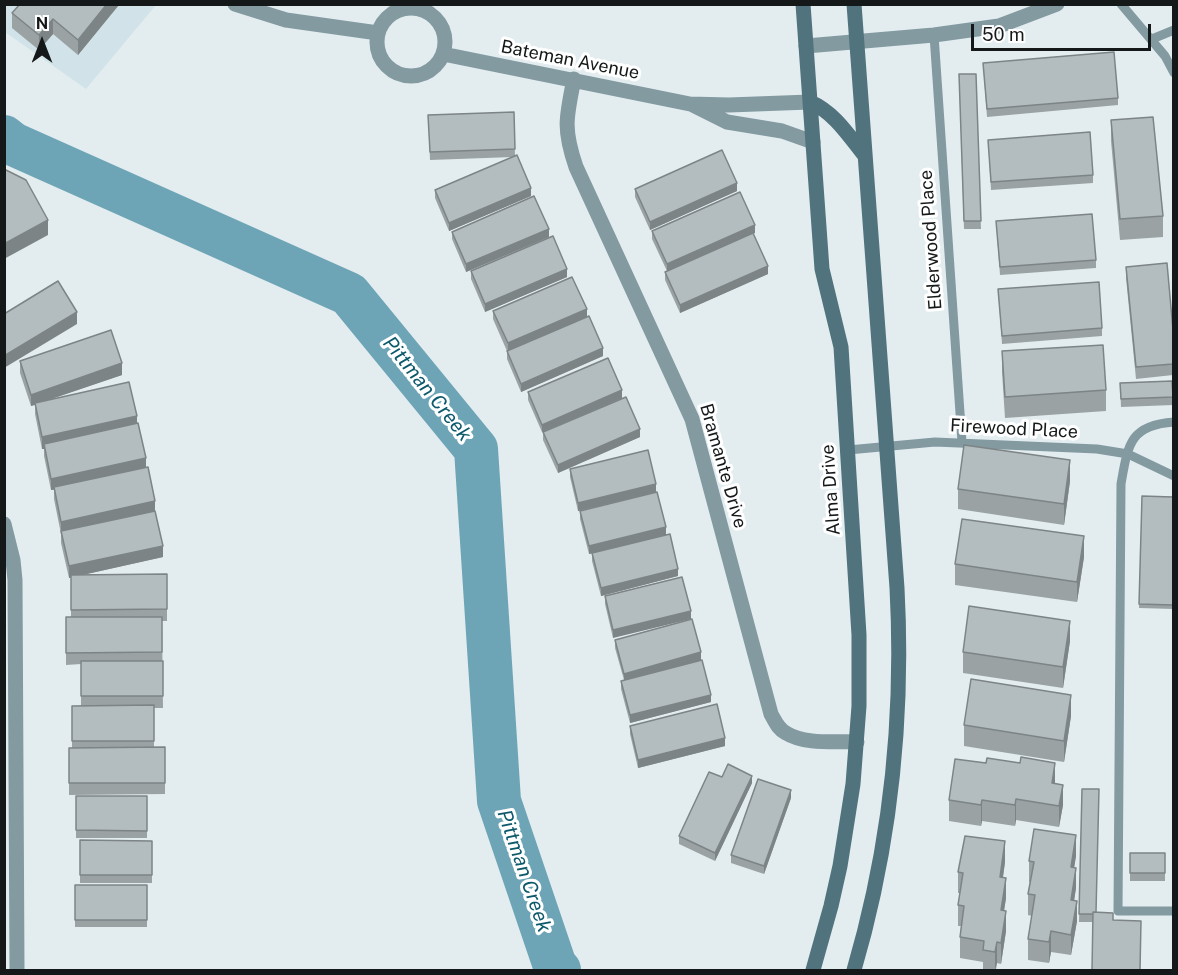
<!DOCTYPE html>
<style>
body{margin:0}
#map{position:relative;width:1178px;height:975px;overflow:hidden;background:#e3edf0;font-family:"Public Sans",sans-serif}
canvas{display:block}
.frame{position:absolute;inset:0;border:6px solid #151819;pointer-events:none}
.north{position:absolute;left:12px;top:12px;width:60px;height:60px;-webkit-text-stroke:4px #fff;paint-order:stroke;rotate:0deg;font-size:16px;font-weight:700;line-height:24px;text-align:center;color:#151819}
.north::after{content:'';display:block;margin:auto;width:21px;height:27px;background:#151819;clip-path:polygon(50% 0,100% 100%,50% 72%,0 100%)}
.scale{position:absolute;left:971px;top:24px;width:180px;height:27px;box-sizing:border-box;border:3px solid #151819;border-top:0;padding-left:8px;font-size:18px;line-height:21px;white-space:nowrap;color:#151819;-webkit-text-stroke:4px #fff;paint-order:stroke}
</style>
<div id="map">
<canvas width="1178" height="975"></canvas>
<div class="frame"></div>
<div class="north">N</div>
<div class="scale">50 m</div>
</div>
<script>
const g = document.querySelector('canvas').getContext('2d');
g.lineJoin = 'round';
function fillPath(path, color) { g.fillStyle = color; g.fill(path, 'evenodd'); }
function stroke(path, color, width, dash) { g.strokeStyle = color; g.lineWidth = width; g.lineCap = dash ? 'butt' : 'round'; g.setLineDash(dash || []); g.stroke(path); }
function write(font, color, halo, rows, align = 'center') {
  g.font = font + ' "Public Sans",sans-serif'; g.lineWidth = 6; g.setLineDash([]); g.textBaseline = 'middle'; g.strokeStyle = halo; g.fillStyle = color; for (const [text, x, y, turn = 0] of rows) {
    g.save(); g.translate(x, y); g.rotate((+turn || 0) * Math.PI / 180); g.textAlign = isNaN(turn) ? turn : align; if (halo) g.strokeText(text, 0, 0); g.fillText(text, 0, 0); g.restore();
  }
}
fillPath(new Path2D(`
 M5,5H156L86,89L5,32Z`), '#d1e3e9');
stroke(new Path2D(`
 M4,137L13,144L349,294L476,449L499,801L555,966L559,970`), '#6ea5b6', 44);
stroke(new Path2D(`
 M1121,4L1165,56L1174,73
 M934,35L962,442
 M1152,39L1174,30
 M1174,422C1130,425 1128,444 1121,484L1118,911H1174
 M848,450L935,442L1097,449L1128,454L1174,476`), '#839aa1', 9);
stroke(new Path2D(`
 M235,4L286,20L378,33
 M377 42a34 34 0 1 1 68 0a34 34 0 1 1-68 0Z
 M806,46L934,35L999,26L1057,4
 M443,54L690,104L729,105L810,102
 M574,79C566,118 563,129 576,167L692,419L771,714C775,721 778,729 786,733C805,745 836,741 857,742
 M693,105L727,122L782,131L813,142
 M4,524L13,560L15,580L17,970`), '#839aa1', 15);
stroke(new Path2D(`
 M803,4L822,269L841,347L859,635V706L853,784L840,866L831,906L813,970
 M854,4L897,588C904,719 891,844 854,970
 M810,102C834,112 849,136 865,156`), '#51737d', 15);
fillPath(new Path2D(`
 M119,4L78,55L53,34L39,50L12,28V13Z
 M983,63L1118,98V105L987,117Z
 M959,74H976L981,229H964Z
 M514,112L515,156L531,196L449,231L435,198V190L513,157L430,160L428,115Z
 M1111,120L1163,216V237L1120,240L1111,141Z
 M988,140L1093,175V183L991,190Z
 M635,189L737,191L650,230L635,197Z
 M996,221L1096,260V268L1000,275Z
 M652,231L755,233H753L768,274L680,313L665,280V272L667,271L652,239Z
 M452,232L549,237L466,272L452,239Z
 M1126,267L1173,330V375L1136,379L1126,278Z
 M471,271L567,277L485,312L471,279Z
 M998,289L1102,328V336L1002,344Z
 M493,311L587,317L603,356L521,392L507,359V351L493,319Z
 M1002,351L1106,390V411L1005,418L1002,372Z
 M20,361L122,375L53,398L137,424L155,511L163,557L82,575L167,574V621H162L163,708H154V747H165V794L69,795V748H72V706H81V664L66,665V617H71V577L69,578L61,543V534L54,499V490H51L44,456V449H42L35,414V405L31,406L20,373Z
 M1172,381L1173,405L1121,407L1120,383Z
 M528,392L622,398L640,437L558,473L543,440V432H542L528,400Z
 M570,469L656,492L578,511L570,477Z
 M1070,481L1064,525L958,509V489Z
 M1142,496L1173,497V609L1139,608Z
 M580,511L666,535L589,554L580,519Z
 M592,553L678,576L601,596L592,561Z
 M1084,557L1077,602L955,585V564Z
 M682,577L613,638L605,604V596Z
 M615,640L701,660L711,702L630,723L621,689V681L624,680L615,648Z
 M1070,641L1063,688L963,673V652Z
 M1071,716L1064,762L964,746V725Z
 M630,726L725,746L638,768L630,734Z
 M722,777L752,783L715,861L679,844V836Z
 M1055,783L1063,805L1059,827L1016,820L1015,826L982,821L981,826L949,821V800Z
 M1082,789L1096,912L1113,920L1141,942L1140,970H1092L1093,922H1079Z
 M76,796H147V838H76Z
 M791,798L764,874L731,863V855Z
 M80,840L152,841V883H80Z
 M1130,853H1165V881H1130Z
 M1076,856L1074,867L1076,888L1074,900L1077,921L1071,955L1051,952L1049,963L1028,960V939L1032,916L1028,915V894L1030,882H1029V861Z
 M1005,862L1003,877L1006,898L1004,910L1006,931L1001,964L997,963L996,970H983V962L960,958V937L961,926H958V905L960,893H958V872Z
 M75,885H147V927H75Z`), '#9aa2a4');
fillPath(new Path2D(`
 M107,4H119V5L78,55V40Z
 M53,19V34L39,50V35Z
 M737,183V191L650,230V222Z
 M531,188V196L449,231V223Z
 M48,220V235L4,259V244Z
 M755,225V233L667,272V264Z
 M549,229V237L466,272V264Z
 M768,266V274L680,313V305Z
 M567,269V277L485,312V304Z
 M587,309V317L508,351V343Z
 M77,312V324L4,368V356Z
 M603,348V356L521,392V384Z
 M122,363V375L31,406V395Z
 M622,390V398L542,432V425Z
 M137,416V428L44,444V449H42V437Z
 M640,429V437L558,473V465Z
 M146,458V470L51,490V479Z
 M1070,460V481L1064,525V504Z
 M656,484V492L578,511V503Z
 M155,501V513L61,534V522Z
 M666,527V535L589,554V546Z
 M1084,536V557L1077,602V582Z
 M163,546V557L69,578V566Z
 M678,569V576L601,596V588Z
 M691,611V619L613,638V630Z
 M1070,621V641L1063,688V667Z
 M701,652V660L624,682V674Z
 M711,695V702L630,723V715Z
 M1071,695V716L1064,762V741Z
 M725,738V746L638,768V760Z
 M1055,763V783H1052Z
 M752,776V783L715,861V853Z
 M1063,785V805L1059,827V806Z
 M791,790V798L764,874V866Z
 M1016,799V820L1015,826V805Z
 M982,800V821L981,826V805Z
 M1076,835V856L1071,888V867Z
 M1005,841V862L1000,898V877Z
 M1076,868V888L1071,921V900Z
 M1006,878V898L1001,931V910Z
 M1077,901V921L1071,955V935Z
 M1006,911V931L1001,964V943Z
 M1051,931V952L1049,963V942Z
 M997,942V963L995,970V952Z`), '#7d8486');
const building = new Path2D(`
 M20,4H107L78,40L53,19L39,35L12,13Z
 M1114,52L1118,98L987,109L983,63Z
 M959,74H976L981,221H964Z
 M514,112L515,149L430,152L428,115Z
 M1153,117L1163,216L1120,219L1111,120Z
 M1090,132L1093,175L991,182L988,140Z
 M722,150L737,183L650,222L635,189Z
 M517,155L531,188L449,223L435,190Z
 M4,169L26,180L48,220L4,244Z
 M740,192L755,225L667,264L652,231Z
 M534,196L549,229L466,264L452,232Z
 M1092,214L1096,260L1000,267L996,221Z
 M753,233L768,266L680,305L665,272Z
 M553,236L567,269L485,304L471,271Z
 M1167,263L1173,330V364L1136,367L1126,267Z
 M572,277L587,309L508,343L493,311Z
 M58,281L77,312L4,356V314Z
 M1099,282L1102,328L1002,336L998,289Z
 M589,316L603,348L521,384L507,351Z
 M111,330L122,363L31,395L20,361Z
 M1103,345L1106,390L1005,397L1002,351Z
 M608,358L622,390L542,425L528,392Z
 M1172,381L1173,397L1121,399L1120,383Z
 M129,382L137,416L42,437L35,403Z
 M626,397L640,429L558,465L543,432Z
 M138,423L146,458L51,479L44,444Z
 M964,445L1070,460L1064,504L958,489Z
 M648,450L656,484L578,503L570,469Z
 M148,467L155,501L61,522L54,487Z
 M657,492L666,527L589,546L580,511Z
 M1142,496L1173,497V605L1139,604Z
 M155,511L163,546L69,566L61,531Z
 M962,519L1084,536L1077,582L955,564Z
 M670,534L678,569L601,588L592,553Z
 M167,574V609L71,610V575Z
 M682,577L691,611L613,630L605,596Z
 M969,606L1070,621L1063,667L963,652Z
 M66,617H162V652L66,653Z
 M692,619L701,652L624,674L615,640Z
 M702,660L711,695L630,715L621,681Z
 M81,661H163V696H81Z
 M971,679L1071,695L1064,741L964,725Z
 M717,704L725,738L638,760L630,726Z
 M154,705V741H72V706Z
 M165,747V783H69V748Z
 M1021,757L1055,763L1052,783L1063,785L1059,806L1016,799L1015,805L982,800L981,805L949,800L955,759L986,763L987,758L1020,763Z
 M728,764L752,776L715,853L679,836L709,772L722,777Z
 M758,779L791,790L764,866L731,855Z
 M1082,789H1099L1096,912H1093V914H1079Z
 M76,796H147V831L76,830Z
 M1034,829L1076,835L1071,867L1076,868L1071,900L1077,901L1071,935L1051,931L1049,942L1028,939L1035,895L1028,894L1034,862L1029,861Z
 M965,836L1005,841L1000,877L1006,878L1001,910L1006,911L1001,943L997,942L995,952L983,950L984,941L960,937L964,906L958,905L963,873L958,872Z
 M80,840L152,841V875H80Z
 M1130,853H1165V873H1130Z
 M75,885H147V920H75Z
 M1093,912L1113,913V920L1141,921L1140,970H1092Z`);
fillPath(building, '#b3bcbf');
stroke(building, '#7d8486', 1.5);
write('18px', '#151819', '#fff', [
 ["Bateman Avenue",570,60,11],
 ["Elderwood Place",931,240,-94],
 ["Firewood Place",1014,429,3],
 ["Bramante Drive",723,466,74],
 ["Alma Drive",831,490,-94]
]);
write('italic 20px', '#0c596b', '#fff', [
 ["Pittman Creek",427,389,51],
 ["Pittman Creek",524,871,71]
]);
</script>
